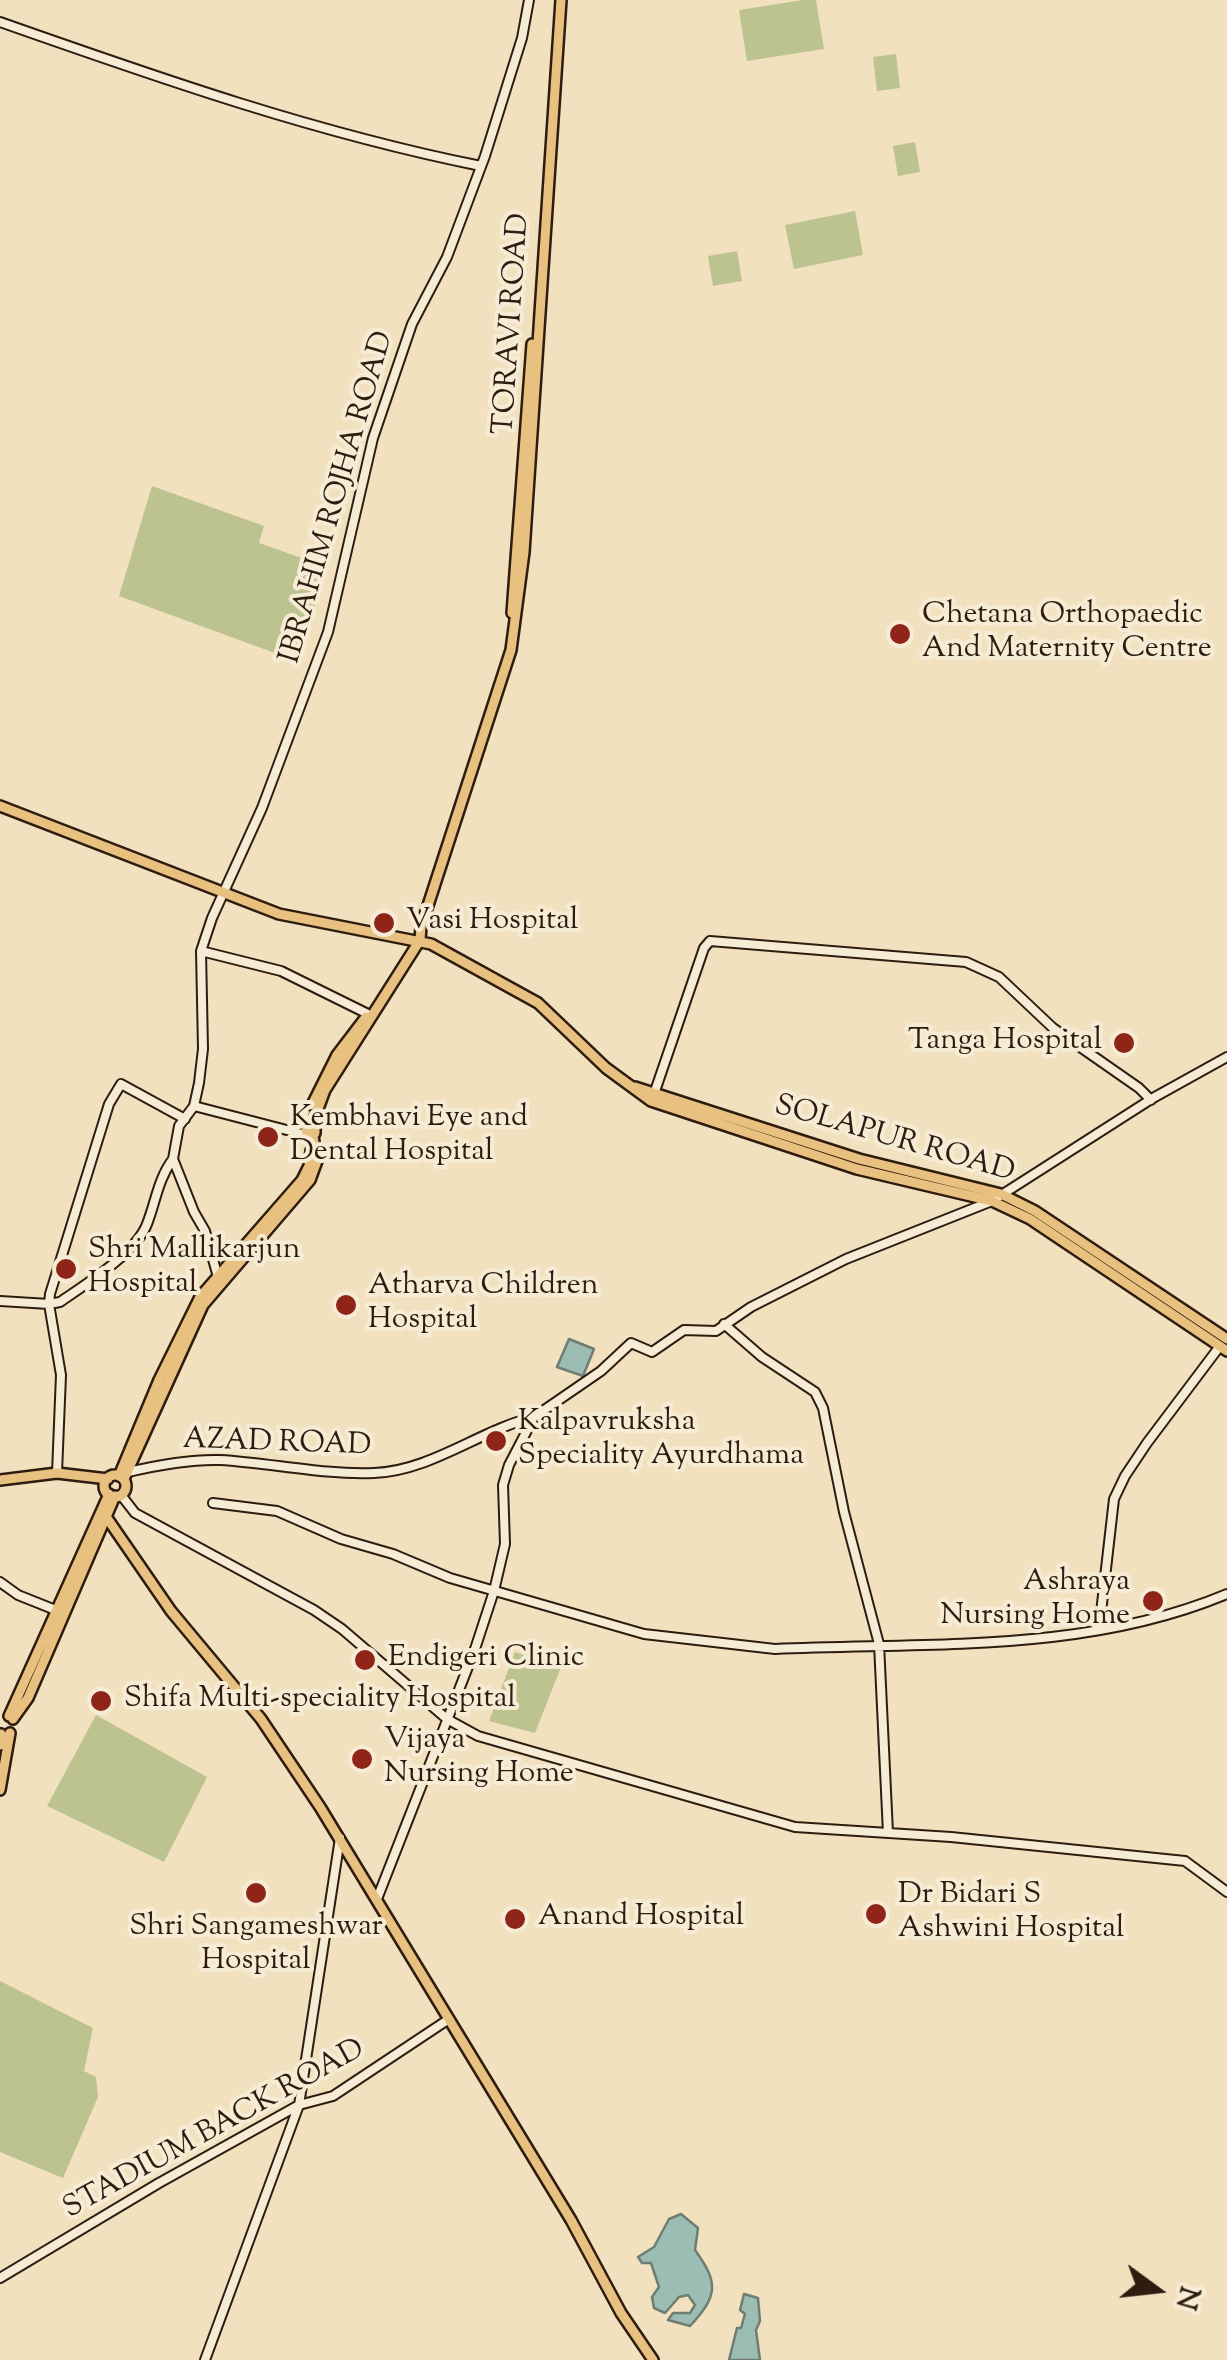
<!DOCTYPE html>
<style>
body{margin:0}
#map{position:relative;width:1227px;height:2360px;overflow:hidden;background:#f1e1be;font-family:"Sorts Mill Goudy",serif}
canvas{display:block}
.north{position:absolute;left:1107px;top:2240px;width:100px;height:100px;-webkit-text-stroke:8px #f6ecd5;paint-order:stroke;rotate:105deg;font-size:28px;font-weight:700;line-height:40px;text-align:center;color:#2e1c10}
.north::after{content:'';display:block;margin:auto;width:35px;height:45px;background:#2e1c10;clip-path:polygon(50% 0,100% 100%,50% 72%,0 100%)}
</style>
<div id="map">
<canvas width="1227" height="2360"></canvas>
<div class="north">N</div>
</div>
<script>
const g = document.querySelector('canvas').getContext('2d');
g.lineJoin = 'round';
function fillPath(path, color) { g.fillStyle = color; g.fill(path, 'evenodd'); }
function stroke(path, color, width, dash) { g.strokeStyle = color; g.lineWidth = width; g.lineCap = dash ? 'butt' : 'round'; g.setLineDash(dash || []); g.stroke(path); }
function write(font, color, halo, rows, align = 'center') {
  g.font = font + ' "Sorts Mill Goudy",serif'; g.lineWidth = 8; g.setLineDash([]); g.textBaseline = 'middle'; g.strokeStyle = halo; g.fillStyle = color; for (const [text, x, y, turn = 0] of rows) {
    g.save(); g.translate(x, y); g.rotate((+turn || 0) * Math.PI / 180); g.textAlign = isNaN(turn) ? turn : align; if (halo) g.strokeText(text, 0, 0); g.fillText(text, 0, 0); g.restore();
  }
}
fillPath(new Path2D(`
 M803,0H816L824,49L747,61L739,10Z
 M896,54L900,88L877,91L873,57Z
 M915,142L920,172L898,176L893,146Z
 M855,211L863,255L794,269L785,225Z
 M737,251L742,281L713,286L708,256Z
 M152,486L264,526L259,543L321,565L319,595L294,660L119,596Z
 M515,1652L561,1667L535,1733L489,1721Z
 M96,1715L207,1777L164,1862L47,1806Z
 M0,1981L93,2028L84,2071L96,2077L98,2097L63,2178L0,2152Z`), '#bcc290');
const water = new Path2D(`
 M569,1339L594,1349L583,1376L557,1367Z
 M681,2214L698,2228L695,2250C719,2283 718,2296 690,2326L668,2320L673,2313H690L695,2305L688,2295L679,2297L665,2313L654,2308L652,2297L659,2287L651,2263H642L638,2257L654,2247L669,2219Z
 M744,2294L758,2298L760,2321L756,2330L760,2360H729L737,2328H741L745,2314L740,2310Z`);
fillPath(water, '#9bbdb4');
stroke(water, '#6f7d72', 2.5);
const secondary = new Path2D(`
 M0,22C159,78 316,133 481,166
 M201,951L281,971L368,1014
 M653,1097L704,948L710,941L966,962L999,977L1053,1028L1139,1088L1151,1100
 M194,1106L306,1135
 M218,1277L205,1231L194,1212L173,1159L179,1126L194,1106L199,1083L203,1049L201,951L212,918L262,808L328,632L373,438L412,324L447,257L485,156L522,38L529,0
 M0,1301L49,1304L60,1302C86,1284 136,1253 147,1224C156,1201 158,1179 173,1159
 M724,1324L762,1357L815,1392L823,1408L844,1512L879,1644L888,1833
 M128,1472C158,1465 189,1459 220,1460C272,1463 322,1475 374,1473C431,1471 480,1430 534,1417
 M57,1473L61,1375L49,1304L50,1294L109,1104L121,1084L185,1119
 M121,1495L135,1513L314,1610L342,1629L447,1719L478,1736L795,1827L951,1837L1185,1861L1227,1892
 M213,1503L277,1511L341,1539L393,1554L450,1578L644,1634L775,1649C927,1642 1084,1654 1227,1594
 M0,1582L18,1595L58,1611
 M1099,1630L1114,1499L1125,1476L1147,1443L1220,1346
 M377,1899L475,1649L494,1591L505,1544L503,1485L509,1465L534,1417L601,1371L631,1343L652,1352L684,1330L716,1331L751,1307L846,1259L992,1201L1153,1098L1227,1057
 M0,2278L159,2183L299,2105L333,2096L449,2019
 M205,2360L299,2105L340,1838`);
const primary = new Path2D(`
 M512,613L532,344
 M0,806L279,914L431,944L538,1003L606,1068L651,1101L857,1169L992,1201L1030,1219L1227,1351
 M635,1087L859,1159L1001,1194L1035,1211L1227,1339
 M312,1105L337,1055L366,1017
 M313,1127L306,1129L308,1136L315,1133V1117L325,1090L420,940L421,927L511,650L524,552L561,0
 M104 1486a11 11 0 1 1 22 0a11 11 0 1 1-22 0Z
 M119,1476L159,1380L200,1297L302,1180L309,1166L311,1151
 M124,1479L203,1305L310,1180L317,1161L313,1136
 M0,1480L57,1473L108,1479
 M107,1518L171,1611L261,1719L320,1807L571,2220L621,2313L653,2360
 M9,1716L109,1494
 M13,1719L28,1698L115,1496
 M0,1745L1,1734
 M0,1790L10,1733`);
stroke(secondary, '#2e1c10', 12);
stroke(primary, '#2e1c10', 14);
stroke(secondary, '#f6ecd5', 8);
stroke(primary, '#e8c07f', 9);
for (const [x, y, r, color] of [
 [900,634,12,"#8f2418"],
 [384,923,12,"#8f2418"],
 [1124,1043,12,"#8f2418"],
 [268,1137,12,"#8f2418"],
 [66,1269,12,"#8f2418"],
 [346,1305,12,"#8f2418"],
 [496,1441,12,"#8f2418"],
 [1153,1601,12,"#8f2418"],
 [365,1660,12,"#8f2418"],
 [101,1701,12,"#8f2418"],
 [362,1759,12,"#8f2418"],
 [256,1893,12,"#8f2418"],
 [876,1914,12,"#8f2418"],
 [515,1919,12,"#8f2418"]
]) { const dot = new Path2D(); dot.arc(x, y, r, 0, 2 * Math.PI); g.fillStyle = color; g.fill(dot); stroke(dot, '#f6ecd5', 4); }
write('30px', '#2e1c10', '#f6ecd5', [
 ["TORAVI ROAD",514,324,-86],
 ["IBRAHIM ROJHA ROAD",339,498,-74],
 ["SOLAPUR ROAD",894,1141,16],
 ["AZAD ROAD",277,1445,2],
 ["STADIUM BACK ROAD",215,2131,-29]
]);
write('30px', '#2e1c10', '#f6ecd5', [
 ["Chetana Orthopaedic",922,617],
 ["And Maternity Centre",922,651],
 ["Vasi Hospital",406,923],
 ["Tanga Hospital",1102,1043,"right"],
 ["Kembhavi Eye and",290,1120],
 ["Dental Hospital",290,1154],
 ["Shri Mallikarjun",88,1252],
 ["Hospital",88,1286],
 ["Atharva Children",368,1288],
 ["Hospital",368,1322],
 ["Kalpavruksha",518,1424],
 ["Speciality Ayurdhama",518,1458],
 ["Ashraya",1130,1584,"right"],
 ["Nursing Home",1130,1618,"right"],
 ["Endigeri Clinic",388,1660],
 ["Shifa Multi-speciality Hospital",124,1701],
 ["Vijaya",384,1742],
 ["Nursing Home",384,1776],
 ["Dr Bidari S",898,1897],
 ["Ashwini Hospital",898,1931],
 ["Anand Hospital",538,1919],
 ["Shri Sangameshwar",256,1929,"center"],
 ["Hospital",256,1963,"center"]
], 'left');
</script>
